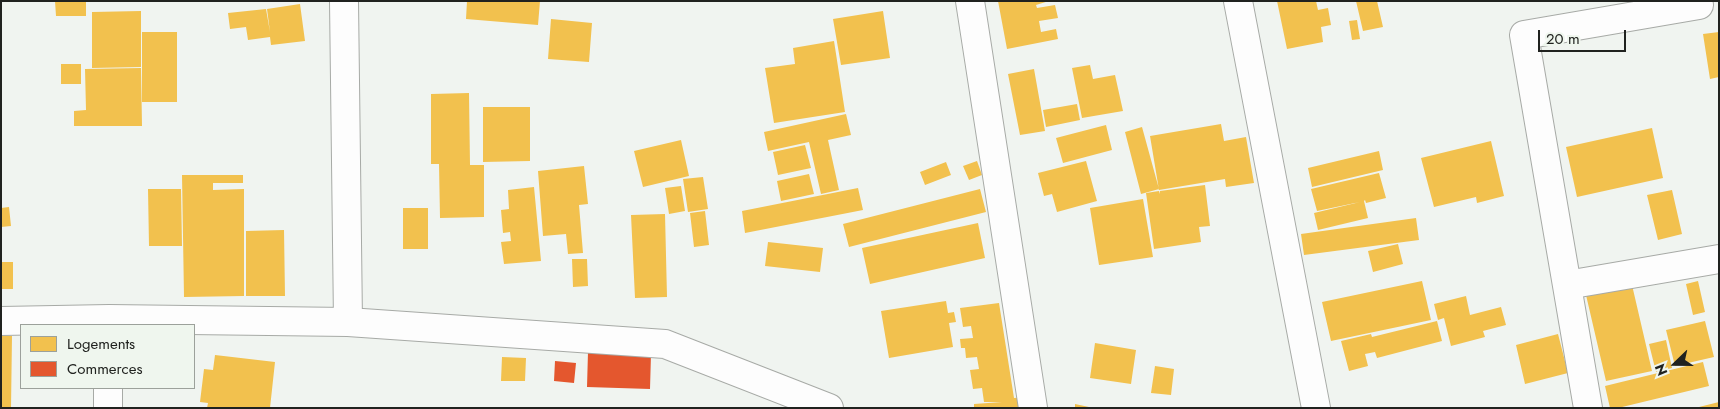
<!DOCTYPE html>
<style>
body{margin:0}
#map{position:relative;width:1720px;height:409px;overflow:hidden;background:#f0f4f0;font-family:Jost,sans-serif}
canvas{display:block}
.frame{position:absolute;inset:0;border:2px solid #20221f;pointer-events:none}
.legend{position:absolute;left:20px;top:324px;width:175px;height:65px;box-sizing:border-box;background:#eff6ee;border:1px solid #9ca19b;margin:0;padding:6px 9px;list-style:none;font-size:15px;color:#20221f}
.legend li{display:flex;align-items:center;gap:10px;height:25px}
.legend b{width:25px;border:1px solid #9ca19b}
.north{position:absolute;left:1650px;top:339px;width:50px;height:50px;-webkit-text-stroke:4px #eff6ee;paint-order:stroke;rotate:248deg;font-size:14px;font-weight:700;line-height:20px;text-align:center;color:#20221f}
.north::after{content:'';display:block;margin:auto;width:18px;height:22px;background:#20221f;clip-path:polygon(50% 0,100% 100%,50% 72%,0 100%)}
.scale{position:absolute;left:1538px;top:30px;width:88px;height:22px;box-sizing:border-box;border:2px solid #20221f;border-top:0;padding-left:6px;font-size:15px;line-height:18px;white-space:nowrap;color:#20221f;-webkit-text-stroke:4px #eff6ee;paint-order:stroke}
</style>
<div id="map">
<canvas width="1720" height="409"></canvas>
<div class="frame"></div>
<ul class="legend">
<li><b style="height:14px;background:#f2c14e"></b>Logements</li>
<li><b style="height:14px;background:#e4572e"></b>Commerces</li>
</ul>
<div class="north">N</div>
<div class="scale">20 m</div>
</div>
<script>
const g = document.querySelector('canvas').getContext('2d');
g.lineJoin = 'round';
function fillPath(path, color) { g.fillStyle = color; g.fill(path, 'evenodd'); }
function stroke(path, color, width, dash) { g.strokeStyle = color; g.lineWidth = width; g.lineCap = dash ? 'butt' : 'round'; g.setLineDash(dash || []); g.stroke(path); }
fillPath(new Path2D(`
 M55,1H86V16H56Z
 M467,1H540L538,25L466,19Z
 M998,1H1049L1036,5L1037,8L1055,5L1058,18L1039,21L1041,32L1056,29L1058,39L1007,49Z
 M1277,1H1316L1318,10L1328,8L1331,25L1321,27L1323,42L1287,49Z
 M1356,1H1377L1383,27L1363,31Z
 M300,4L305,41L271,45L270,37L248,40L246,27L230,29L228,13L266,9L270,32L267,9Z
 M141,11V67L92,68V12Z
 M883,11L890,58L841,65L833,19Z
 M551,19L592,23L589,62L548,59Z
 M1357,20L1360,39L1352,40L1349,21Z
 M142,32H177V102H142Z
 M1719,32V77L1710,79L1703,34Z
 M834,41L845,112L774,123L765,68L795,64L793,48Z
 M61,64H81V84H61Z
 M1090,65L1093,79L1115,75L1123,111L1082,118L1072,68Z
 M141,68L142,126H74V111L86,110L85,69Z
 M1034,69L1045,131L1020,135L1008,74Z
 M469,93L470,165H484V217L440,218L439,164H431V94Z
 M1077,104L1080,120L1046,127L1043,110Z
 M483,107H530V161L483,162Z
 M846,114L851,135L828,140L839,190L821,194L809,142L768,151L764,132Z
 M1221,124L1224,141L1246,137L1254,183L1226,187L1225,179L1159,190L1150,136Z
 M1106,125L1112,150L1063,163L1056,138Z
 M1142,127L1159,189L1141,194L1125,132Z
 M1652,128L1663,178L1577,197L1566,147Z
 M681,140L689,176L643,187L634,151Z
 M1491,141L1504,196L1477,203L1476,197L1434,207L1421,158Z
 M805,145L811,168L778,175L773,152Z
 M1379,151L1383,170L1312,187L1308,168Z
 M977,161L982,175L969,180L963,166Z
 M1086,161L1097,201L1057,212L1052,194L1044,196L1038,173Z
 M946,162L951,175L925,185L920,172Z
 M584,166L588,204L579,205L583,253L568,254L566,234L543,236L538,171Z
 M1379,173L1386,198L1366,203L1365,200L1364,201L1368,218L1318,230L1314,213L1360,202L1317,211L1311,189Z
 M809,174L814,194L781,201L777,181Z
 M182,175H243V183H213V190L244,189V296L184,297Z
 M703,177L708,209L688,212L683,179Z
 M1205,185L1210,226L1199,227L1201,242L1154,249L1146,193L1159,191L1160,194V191Z
 M681,186L685,211L669,214L665,188Z
 M534,187L541,261L504,264L501,242L511,241L510,232L503,233L501,210L509,209L508,190Z
 M858,188L863,210L745,233L742,211Z
 M148,189H181L182,246H149Z
 M980,189L986,212L849,247L843,224Z
 M1672,190L1682,234L1658,240L1647,195Z
 M1143,199L1153,257L1099,265L1090,208Z
 M9,207L11,226L1,227V208Z
 M403,208H428V249H403Z
 M705,211L709,245L694,247L690,213Z
 M665,214L667,297L635,298L631,215Z
 M1416,218L1419,240L1304,255L1301,234Z
 M978,223L985,258L870,284L862,248Z
 M284,230L285,296H246V231Z
 M768,242L823,248L820,272L765,266Z
 M1398,244L1403,264L1373,272L1368,251Z
 M572,259H587L588,286L573,287Z
 M1,262H13V289H1Z
 M1422,281L1431,320L1331,341L1322,302Z
 M1698,281L1705,312L1693,315L1686,284Z
 M1632,285L1652,371L1606,381L1586,295Z
 M1466,296L1470,315L1501,307L1506,325L1483,331L1485,337L1451,346L1444,318L1438,320L1434,304Z
 M946,301L948,313L954,312L956,322L949,323L953,347L889,358L881,311Z
 M999,303L1014,398L1026,397L1027,408H974V404L1002,402H984L982,388L973,389L970,370L979,369L977,357L966,358L965,348H961L960,339L973,338L971,326L963,327L960,308Z
 M1437,321L1442,341L1377,358L1375,352L1365,354L1368,366L1349,371L1341,341L1371,334L1372,337Z
 M1705,321L1714,357L1675,366L1666,330Z
 M1558,334L1568,373L1525,384L1516,345Z
 M1,336H12L11,408H1Z
 M1666,340L1672,368L1656,372L1649,344Z
 M1095,343L1136,350L1131,384L1090,378Z
 M215,355L275,362L270,408H207L208,403L200,402L204,369L213,370Z
 M502,357L526,358L525,381H501Z
 M1703,362L1709,386L1618,408H1610L1605,386Z
 M1155,366L1174,369L1171,395L1151,393Z
 M1719,402V408H1699V407Z
 M1075,404L1089,407L1088,408H1075Z`), '#f2c14e');
fillPath(new Path2D(`
 M588,352L651,354L650,389L587,387Z
 M555,361L576,363L574,383L554,381Z`), '#e4572e');
const minor = new Path2D(`
 M344,1L348,322
 M970,1L1033,408
 M1238,1L1316,408
 M1567,285L1719,259
 M1,321L109,319L348,322L665,344L829,408
 M108,408V388
 M1588,408L1524,35L1699,5`);
stroke(minor, '#a7aaa6', 30);
stroke(minor, '#fdfdfd', 28);
</script>
